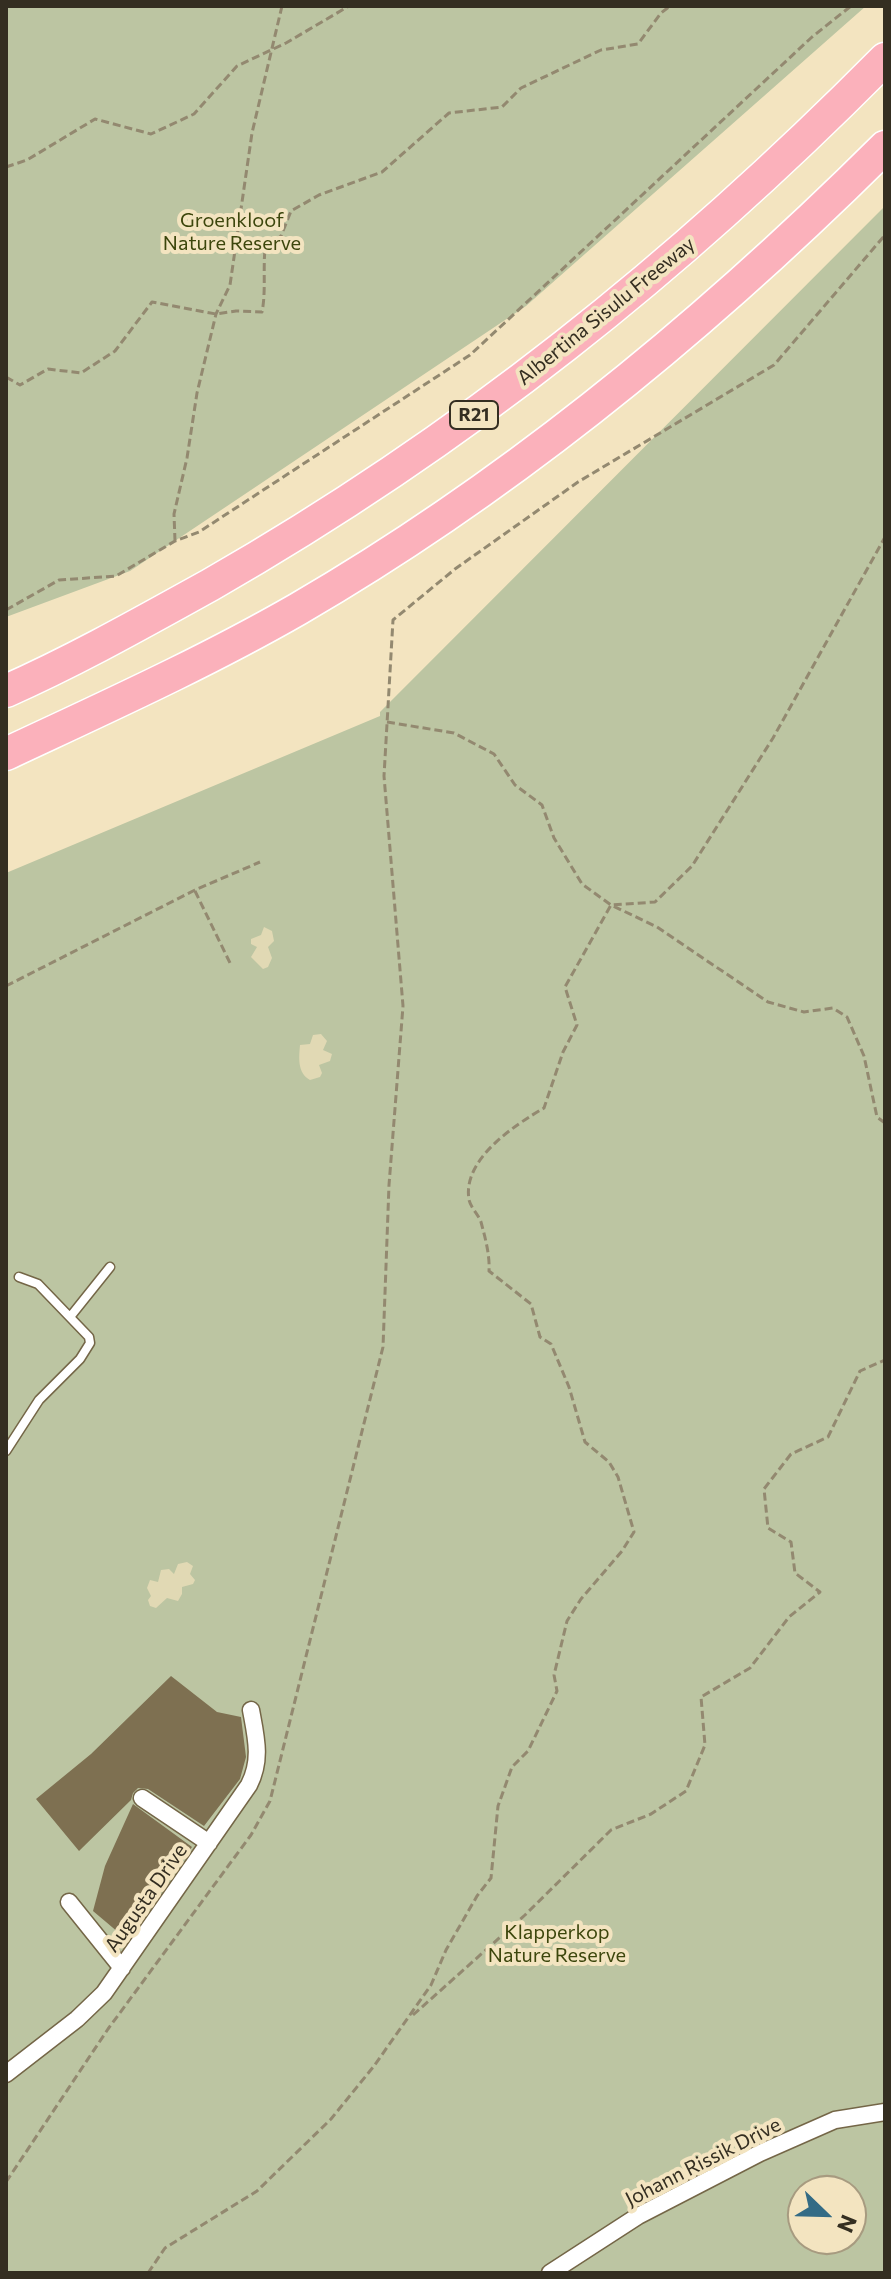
<!DOCTYPE html>
<style>
body{margin:0}
#map{position:relative;width:891px;height:2279px;overflow:hidden;background:#f3e4c0;font-family:Commissioner,sans-serif}
canvas{display:block}
.frame{position:absolute;inset:0;border:8px solid #342e21;pointer-events:none}
.north{position:absolute;left:787px;top:2175px;width:80px;height:80px;box-sizing:border-box;background:#f3e4c0;border:2px solid #a79b80;border-radius:50%;rotate:113deg;font-size:22px;font-weight:700;line-height:32px;text-align:center;color:#342e21}
.north::after{content:'';display:block;margin:auto;width:28px;height:36px;background:#336b85;clip-path:polygon(50% 0,100% 100%,50% 72%,0 100%)}
</style>
<div id="map">
<canvas width="891" height="2279"></canvas>
<div class="frame"></div>
<div class="north">N</div>
</div>
<script>
const g = document.querySelector('canvas').getContext('2d');
g.lineJoin = 'round';
function fillPath(path, color) { g.fillStyle = color; g.fill(path, 'evenodd'); }
function stroke(path, color, width, dash) { g.strokeStyle = color; g.lineWidth = width; g.lineCap = dash ? 'butt' : 'round'; g.setLineDash(dash || []); g.stroke(path); }
function write(font, color, halo, rows, align = 'center') {
  g.font = font + ' Commissioner,sans-serif'; g.lineWidth = 8; g.setLineDash([]); g.textBaseline = 'middle'; g.strokeStyle = halo; g.fillStyle = color; for (const [text, x, y, turn = 0] of rows) {
    g.save(); g.translate(x, y); g.rotate((+turn || 0) * Math.PI / 180); g.textAlign = isNaN(turn) ? turn : align; if (halo) g.strokeText(text, 0, 0); g.fillText(text, 0, 0); g.restore();
  }
}
fillPath(new Path2D(`
 M6,6H866L526,306L130,571L6,617Z
 M885,206V2273H6V873L380,716V712ZM803,2191H851V2239H803Z`), '#bcc5a2');
fillPath(new Path2D(`
 M264,927L272,931L274,941L268,947L272,958L268,967L263,969L251,957L257,947L251,944V939L261,935Z
 M321,1034L327,1041L323,1050L332,1054L330,1061L319,1065L322,1073L320,1077L310,1080C297,1073 299,1057 300,1045L310,1044L313,1035Z
 M187,1562L193,1566L190,1574L195,1580L193,1584L182,1587V1594L178,1601L167,1598L156,1608L150,1606L148,1600L151,1596L147,1588L150,1580L158,1582L161,1570L169,1569L174,1574L178,1564Z`), '#e1d9b4');
fillPath(new Path2D(`
 M171,1676L217,1712L241,1717L246,1757L240,1779L204,1826L148,1789L138,1788L133,1793L131,1800L79,1851L36,1799L91,1754Z
 M133,1804L192,1847L125,1938L93,1911L105,1866Z`), '#7e7051');
const lane = new Path2D(`
 M70,1317L110,1267
 M6,1451L39,1400L80,1359L90,1343L89,1337L38,1284L19,1277`);
const street = new Path2D(`
 M142,1798L209,1843
 M69,1902L122,1968
 M6,2074L77,2019L104,1993L249,1785C262,1760 256,1737 251,1710
 M550,2273L638,2216L760,2153L835,2120L885,2112`);
const highway = new Path2D(`
 M6,691C76,660 143,622 210,585C463,440 680,266 885,59
 M6,754C104,708 204,663 298,609C513,484 709,322 885,147`);
stroke(lane, '#746647', 11);
stroke(street, '#746647', 19);
stroke(highway, '#fff', 35);
stroke(new Path2D(`
 M6,167L27,160L95,119L151,134L194,114L237,66L286,43L349,6
 M6,377L20,385L48,369L81,373L115,351L152,302L216,314L236,311L262,312C266,292 263,271 265,249L281,236L291,211L319,195L382,172L449,113L502,107L521,88L601,50L638,44L661,13L670,6
 M175,541L174,514L187,458L197,393L216,314L230,285L252,133L282,6
 M6,610L59,580L116,576L175,541L199,532L470,355L812,37L851,6
 M387,722L454,733L494,754L515,785L542,805L554,838L582,884L611,905L657,927L768,1002L804,1012L833,1008L847,1017L864,1056L877,1117L885,1123
 M195,891L230,963
 M6,986L195,890L260,862
 M413,2015L525,1915L611,1830L651,1814L686,1791L705,1745L701,1697L750,1668L789,1617L820,1592L795,1573L791,1542L768,1528L764,1489L791,1454L828,1437L860,1371L885,1360
 M6,2182L108,2029L251,1835L270,1801L383,1347L389,1185L403,1006L384,776L393,620L455,569L578,482L774,365L885,235
 M148,2273L165,2248L257,2191L331,2119L374,2066L431,1985L446,1950L477,1896L491,1878L498,1806L512,1767L528,1751L557,1691L554,1675L567,1621L581,1599L622,1551L634,1532L618,1477L609,1462L585,1442L569,1387L551,1344L540,1337L531,1304L489,1271C490,1255 485,1237 481,1222C478,1214 471,1208 469,1200C462,1159 515,1125 544,1108L563,1052L577,1025L565,987L611,905L655,902L692,866L773,738L885,537`), '#938970', 3, [8, 4]);
stroke(lane, '#fff', 8);
stroke(street, '#fff', 16);
stroke(highway, '#fbb1bb', 32);
for (const [x, y, w] of [
 [474,415,48]
]) { const box = new Path2D(); box.roundRect(x - w / 2, y - 14, w, 28, 6); g.fillStyle = '#f3e4c0'; g.fill(box); stroke(box, '#342e21', 2); }
write('bold 18px', '#342e21', null, [
 ["R21",474,415]
]);
write('20px', '#3c460c', '#f3e4c0', [
 ["Groenkloof",232,220],
 ["Nature Reserve",232,243],
 ["Klapperkop",557,1932],
 ["Nature Reserve",557,1955]
]);
write('20px', '#342e21', '#f3e4c0', [
 ["Albertina Sisulu Freeway",606,311,-39],
 ["Augusta Drive",146,1898,-55],
 ["Johann Rissik Drive",703,2162,-27]
]);
</script>
